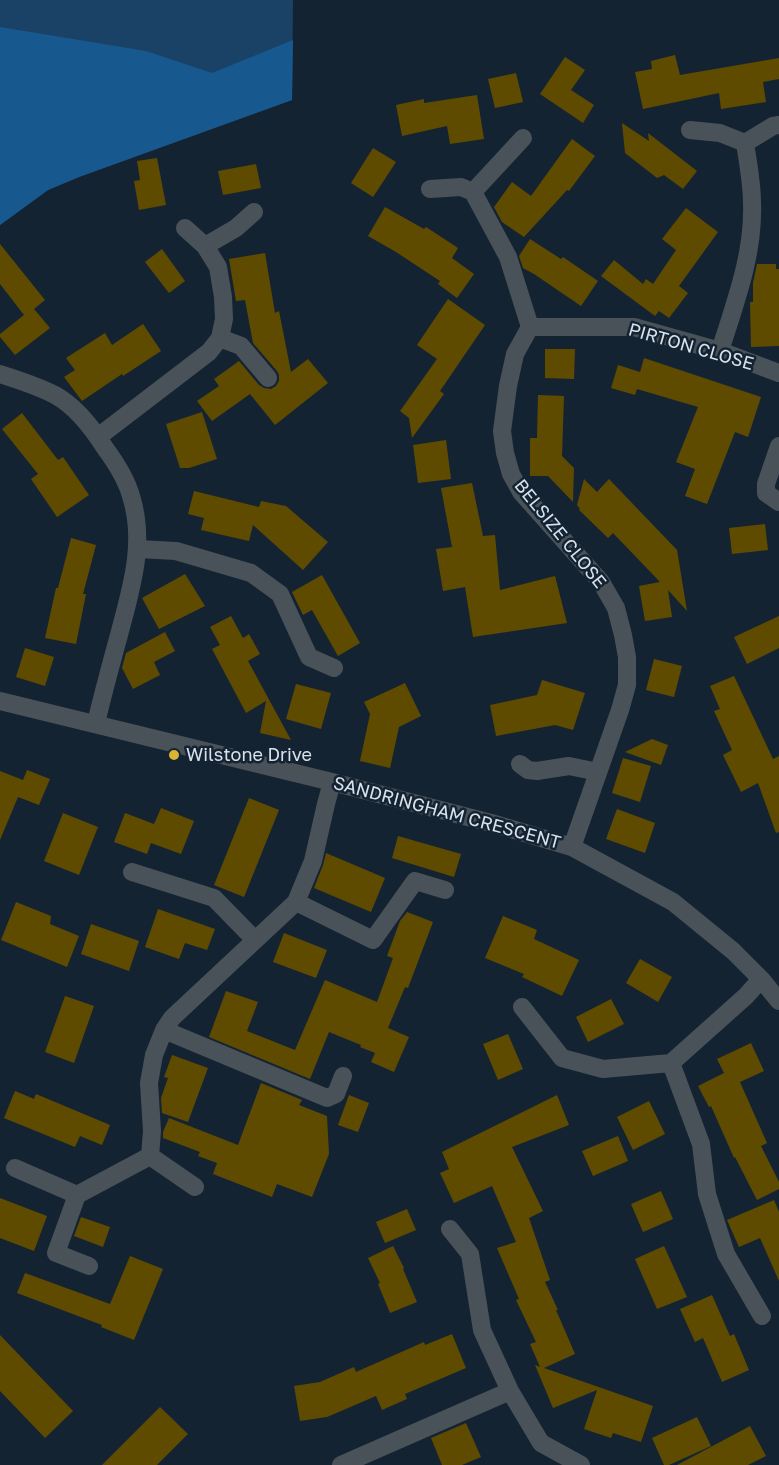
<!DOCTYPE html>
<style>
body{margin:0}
canvas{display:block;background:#142332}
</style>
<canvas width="779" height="1465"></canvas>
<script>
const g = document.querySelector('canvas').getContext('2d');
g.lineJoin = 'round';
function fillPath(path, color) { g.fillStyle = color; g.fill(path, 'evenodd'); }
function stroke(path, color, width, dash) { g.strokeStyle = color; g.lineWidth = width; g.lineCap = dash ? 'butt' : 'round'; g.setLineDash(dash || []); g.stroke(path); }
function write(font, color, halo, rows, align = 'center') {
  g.font = font + ' "Golos Text",sans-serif'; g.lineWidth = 5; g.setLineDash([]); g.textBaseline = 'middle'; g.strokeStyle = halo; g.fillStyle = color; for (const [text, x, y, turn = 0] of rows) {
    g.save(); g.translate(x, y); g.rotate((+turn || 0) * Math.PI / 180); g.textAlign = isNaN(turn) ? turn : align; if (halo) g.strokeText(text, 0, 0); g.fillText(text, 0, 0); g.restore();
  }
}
fillPath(new Path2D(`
 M0,0H293L292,100L79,177L48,190L0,225Z`), '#194266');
fillPath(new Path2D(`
 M0,27L146,51L212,73L293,40L292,100L79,177L48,190L0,225Z`), '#17598f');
fillPath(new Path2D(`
 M675,55L680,75L779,58V79L763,82L766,102L721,109L719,93L643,109L635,72L652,69L651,61Z
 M565,57L585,70L571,90L594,105L583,123L540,94Z
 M516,73L523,102L495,108L488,79Z
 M477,95L484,139L450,144L447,126L402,136L396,105L424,99V103Z
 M622,123L649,141L648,133L697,171L683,189L664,175L657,178L625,153Z
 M572,139L595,156L569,191L567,190L524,237L502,222L494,207L512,182L531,196Z
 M373,148L396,162L373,197L351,183Z
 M157,158L166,205L139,210L134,181L140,180L137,161Z
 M256,164L261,188L223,195L218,171Z
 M385,207L424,229L426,227L458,248L452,258L474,274L457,298L438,284L440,281L396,252L368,236Z
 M686,208L718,232L679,286L688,293L669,318L659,311L655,316L601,276L614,260L643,284L646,279L653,284L676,250L662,239Z
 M530,239L561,259L563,257L598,281L581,306L534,274L523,268L519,256Z
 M0,244L45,300L34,309L50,328L15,355L0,337V334L24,315L0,284Z
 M162,249L185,281L169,293L145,262Z
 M265,253L275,313L279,311L291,372L308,359L328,383L275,425L250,394L212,421L197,401L219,386L214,379L239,361L259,385L264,388L271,389L276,386L279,381V375L277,371L253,343L245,300L236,301L229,259Z
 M757,264H776V269H779V346L751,347L750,302H753V283Z
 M448,299L485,325L440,391L444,394L412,438L409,418L400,411L437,359L417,345Z
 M143,324L161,351L123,376L122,374L82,401L64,377L75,370L66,358L105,333L112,345Z
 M545,349H575L574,379L545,378Z
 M644,358L761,397L748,437L735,432L707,504L685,496L695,469L676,462L698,407L637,389L635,395L611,388L618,365L640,372Z
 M538,395L564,396L562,456L574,468L573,502L548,476H530V438H537Z
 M202,412L217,459L189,468H180L166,424Z
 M22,413L58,460L63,457L89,495L57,517L31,479L38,474L2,429Z
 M446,440L451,479L418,483L413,445Z
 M584,479L597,492L609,479L677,550L687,611L668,590L672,617L645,621L639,586L660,582L613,533L608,538L579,510L580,509L577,505Z
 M472,483L483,536L495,535L500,590L555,576L567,623L473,637L465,587L443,591L436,549L452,547L441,488Z
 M194,491L259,507L261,501L286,506L328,542L303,570L253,525L249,541L201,530L204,518L188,514Z
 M765,524L768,550L732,554L729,528Z
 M71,538L96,545L83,594H86L76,644L45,638L56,588H58Z
 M185,574L205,606L159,629L142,598Z
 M322,575L360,643L338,656L312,610L303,615L292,592Z
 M231,616L243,638L249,634L260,654L248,661L291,740L260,733L266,701L246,713L212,649L220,645L210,627Z
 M779,616V648L747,664L734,637Z
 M165,632L175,651L154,662L160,675L133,689L122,668L126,653Z
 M25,648L54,657L45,686L16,677Z
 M654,659L682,666L674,697L646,690Z
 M734,676L773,759L779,756V832L776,833L758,783L741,792L723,755L732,750L714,711L720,709L710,686Z
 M542,680L585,693L573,730L555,725L496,736L490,705L537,695Z
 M405,683L421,716L399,727L390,768L360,761L370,714L364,702Z
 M296,684L331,693L321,729L286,719Z
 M652,739L668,745L661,765L625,752Z
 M623,758L651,766L640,802L612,793Z
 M27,770L50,779L39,805L18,797L0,840V771L23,780Z
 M249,798L279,810L244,897L214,885Z
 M161,808L194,821L181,854L151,843L147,854L114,842L125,813L154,824Z
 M617,809L655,823L645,853L606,839Z
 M63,813L98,827L79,875L44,861Z
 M398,836L461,854L454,877L392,858Z
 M326,853L385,878L371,912L314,888L323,865Z
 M16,902L51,916L50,924L79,936L67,967L1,940Z
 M158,909L215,929L207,950L185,943L179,959L145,947Z
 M407,912L433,922L408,988L405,987L388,1028L409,1037L394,1072L371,1062L375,1053L360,1047L361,1045L329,1032L310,1079L209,1037L226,991L258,1002L247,1031L295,1050L325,980L377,1002L393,958L387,956L400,921Z
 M503,916L537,930L534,939L579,960L562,996L522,977L524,974L485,958Z
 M91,924L139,941L129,971L81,954Z
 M284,933L327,950L316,978L273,962Z
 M640,959L672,977L658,1002L626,983Z
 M65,996L94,1006L74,1063L45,1052Z
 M611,999L624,1024L588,1042L576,1017Z
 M508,1034L523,1069L498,1080L483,1044Z
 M751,1043L764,1071L740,1082L767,1143L761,1146L779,1182V1189L757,1200L735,1157L734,1158L711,1106L709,1107L698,1086L724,1073L717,1059Z
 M172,1055L208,1068L188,1122L162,1113L161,1098L168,1078L164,1077Z
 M261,1083L302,1100L299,1105L327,1116L329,1154L312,1197L277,1184L272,1197L213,1174L217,1163L198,1156L200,1152L163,1138V1132L169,1118L238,1145Z
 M15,1091L34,1099L36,1094L110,1125L102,1145L80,1136L75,1147L4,1118Z
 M349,1095L369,1103L358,1132L338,1125Z
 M557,1095L569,1125L512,1147L543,1211L529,1218L550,1280L545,1282L558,1310H556L575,1354L544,1368L653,1406L641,1442L613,1433L611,1438L584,1429L597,1390L553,1408L535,1365L540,1367L530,1344L536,1342L516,1300L519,1299L497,1248L516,1242L492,1186L454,1203L440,1173L449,1169L442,1152Z
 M649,1101L665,1134L633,1150L617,1117Z
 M618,1136L628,1161L593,1176L582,1151Z
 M661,1191L673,1219L643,1232L631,1204Z
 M0,1198L47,1216L34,1251L0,1238Z
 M774,1200L779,1212V1281L760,1238L739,1247L727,1220Z
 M407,1209L416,1230L385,1243L376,1222Z
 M81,1217L110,1227L103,1247L74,1236Z
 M393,1246L404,1268L403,1269L417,1302L390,1313L378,1284L380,1283L368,1258Z
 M664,1246L687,1297L657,1309L635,1259Z
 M130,1256L163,1269L134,1340L101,1327L102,1325L17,1293L25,1273L110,1304Z
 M712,1295L730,1336L734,1334L749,1370L722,1382L703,1338L695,1342L680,1309Z
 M452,1334L466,1368L405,1394L407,1399L382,1410L376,1396L327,1417L300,1421L294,1386L320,1382L354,1367L356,1372L424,1342L425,1345Z
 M0,1335L73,1411L45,1438L0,1391Z
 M160,1407L188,1434L157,1465H102Z
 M697,1417L711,1446L669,1465H664L652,1438Z
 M466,1423L481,1457L462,1465H442L431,1438Z
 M750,1426L766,1456L748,1465H677Z`), '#5e4b00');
stroke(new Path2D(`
 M690,130L720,133L745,143L773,126L779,125
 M430,189L461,187L473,192L523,138
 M473,192L508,257L530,327L515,354L508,386L502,431L505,453L511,474L521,492L601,582L616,608L623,635L627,657V685L620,710L572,847
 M205,246L236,228L254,212
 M530,327H634L720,351L779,373
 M220,338L241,346L268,378
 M720,351C735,303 754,254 752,203C752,183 748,163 745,143
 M0,374C19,380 38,386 55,395C75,406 93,429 105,448C116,463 126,478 131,496C146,543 131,589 119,635C111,664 103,694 96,723
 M98,437L209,352L220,338L224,319L223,297L218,267L205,246L185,228
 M779,446L766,484V493L779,502
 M138,549L176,551L251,573L280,594L309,657L334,668
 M0,701L332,782L491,823L572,847L673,902L733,951L761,979L779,1001
 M520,764L528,770L537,771L569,766L598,772
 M132,872L214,898L255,940
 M296,902L373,940L415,881L445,890
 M522,1007L562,1058L603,1069L671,1063L746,996L761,979
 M164,1030L327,1098L336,1094L343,1076
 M671,1063L701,1144L707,1194L726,1254L762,1316
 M15,1168L77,1195
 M195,1187L150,1156L152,1131L149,1083L154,1055L164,1030L172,1018L296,902L313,861L326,804L332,782
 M77,1195L56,1253L89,1266
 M77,1195L150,1156
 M450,1229L470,1254L482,1330L510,1391L541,1443L581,1465
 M341,1465L510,1391`), '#4a5259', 18);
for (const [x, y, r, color] of [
 [174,755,6,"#d9b334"]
]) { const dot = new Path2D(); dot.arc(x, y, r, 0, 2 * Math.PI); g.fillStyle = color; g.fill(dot); stroke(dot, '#142332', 2); }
write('18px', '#d8e2ec', '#142332', [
 ["PIRTON CLOSE",691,347,16],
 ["BELSIZE CLOSE",560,534,51],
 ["SANDRINGHAM CRESCENT",447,813,15]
]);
write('18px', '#d8e2ec', '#142332', [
 ["Wilstone Drive",186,755]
], 'left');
</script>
